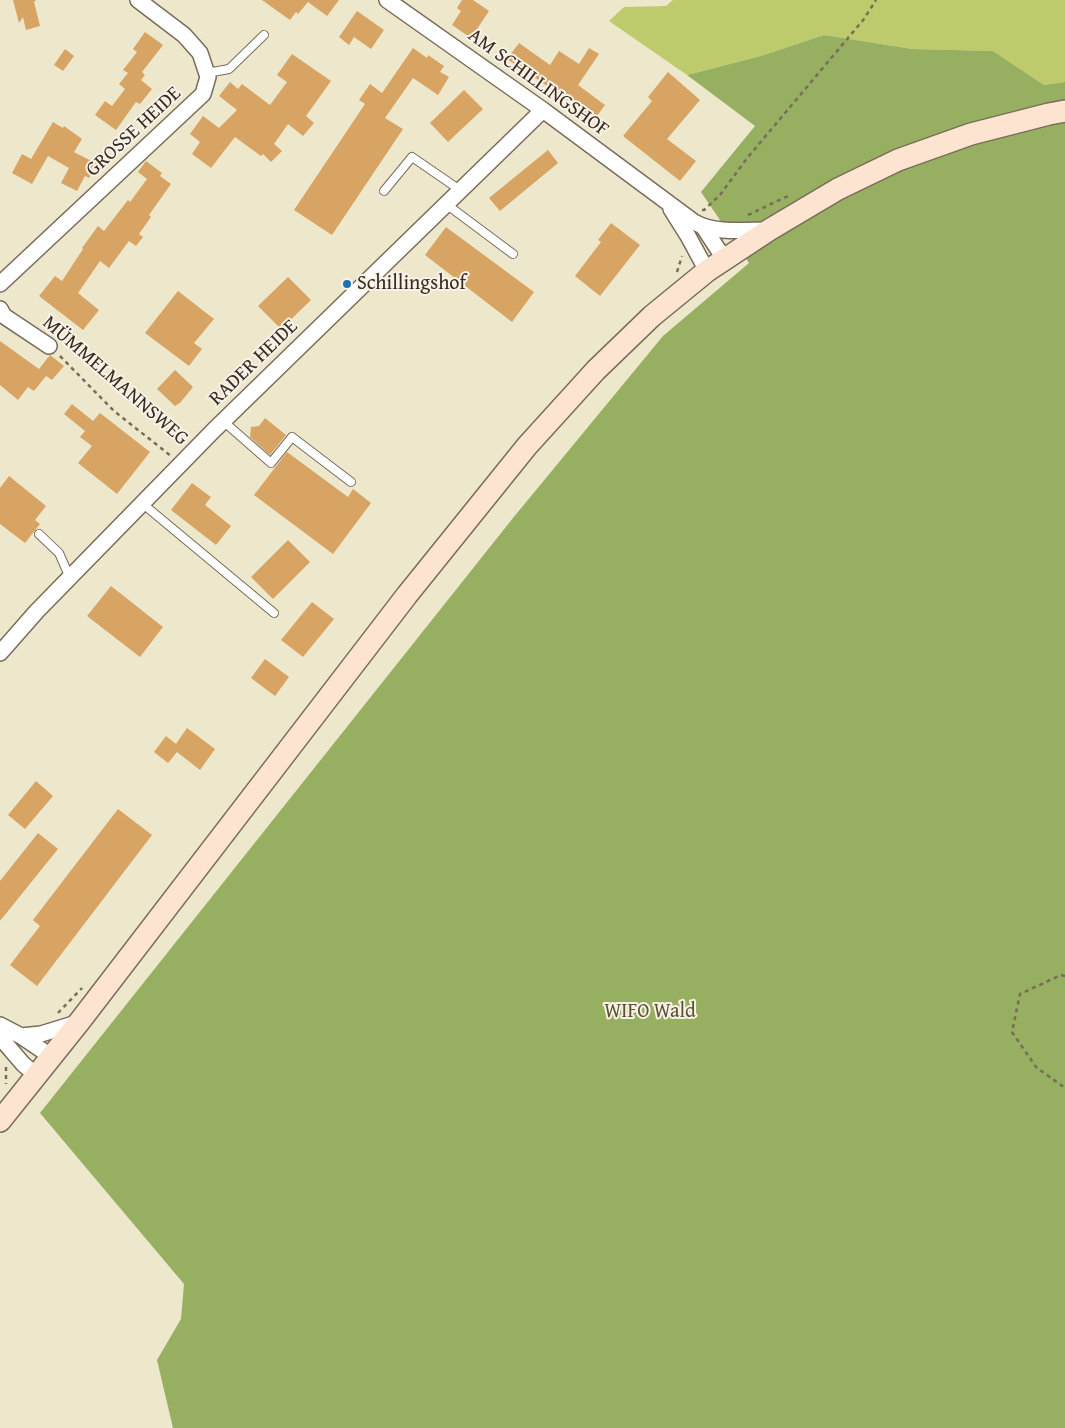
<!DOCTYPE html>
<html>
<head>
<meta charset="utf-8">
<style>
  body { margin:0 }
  canvas { display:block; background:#ede7cc }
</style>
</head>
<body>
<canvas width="1065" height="1428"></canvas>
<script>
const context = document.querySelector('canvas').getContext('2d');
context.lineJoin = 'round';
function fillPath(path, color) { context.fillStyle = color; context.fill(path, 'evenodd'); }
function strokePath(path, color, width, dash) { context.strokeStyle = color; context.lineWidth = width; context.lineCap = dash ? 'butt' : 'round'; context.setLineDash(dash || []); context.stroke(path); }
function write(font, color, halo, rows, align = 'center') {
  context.font = font + ' "Gentium Book Plus",serif'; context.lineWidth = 4; context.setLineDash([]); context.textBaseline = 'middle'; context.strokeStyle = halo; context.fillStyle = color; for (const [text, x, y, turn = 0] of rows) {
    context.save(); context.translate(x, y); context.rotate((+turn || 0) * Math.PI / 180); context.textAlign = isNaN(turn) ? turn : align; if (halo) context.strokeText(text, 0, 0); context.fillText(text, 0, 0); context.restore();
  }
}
const green = new Path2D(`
  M673 0H1065V82L1044 85 993 51 912 49 824 35 761 56 687 75 609 21 624 7 666 6Z`);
const forest = new Path2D(`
  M824 35 912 49 993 51 1044 85 1065 82V1428H173L157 1360 181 1319 184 1284 40 1113 513 518 663 336 749 263 701 192 755 126 687 75 761 56Z`);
const building = new Path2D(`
  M13 0H36L34 2 40 26 26 30 23 17 19 23Z
  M262 0H339L327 16 308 2 298 14 296 12 290 20Z
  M462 0H473L489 11 471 38 452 25 461 11 457 8Z
  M357 11 384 30 371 49 354 37 349 45 339 37Z
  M145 32 163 45 142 72 145 75 141 80 152 89 140 104 136 102 116 130 95 115 105 101 112 106 125 89 119 84 128 73 123 70 137 52 133 49Z
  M519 43 550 65 559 51 579 64 589 48 599 54 578 85 605 105 594 120 574 104 507 59Z
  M413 48 427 58 428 55 444 66 440 72 449 77 438 95 413 78 385 118 403 129 332 235 294 210 365 104 359 100 370 84 382 93Z
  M65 49 74 56 63 71 54 65Z
  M292 54 331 81 306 116 314 123 303 136 288 124 274 144 282 151 271 162 263 154 261 156 235 137 211 168 192 154 200 142 190 134 203 116 219 128 237 110 219 96 230 82 238 89 242 84 270 105 287 82 277 75Z
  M668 72 700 100 667 139 696 161 680 181 623 136 652 101 648 97Z
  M464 90 483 109 448 142 430 123Z
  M53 122 63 128 64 126 82 139 74 152 97 164 89 178 85 176 77 191 61 183 69 168 48 156 32 184 12 173 22 154 31 159Z
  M548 150 558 163 500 211 489 198Z
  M146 161 162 173 160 176 171 184 149 215 151 217 139 234 143 237 136 246 129 241 109 268 100 261 78 293 99 310 83 330 39 296 55 276 62 281 83 249 82 248 98 226 104 231 128 200 130 202 147 179 138 172Z
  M611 223 640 245 600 296 575 276 601 242 598 240Z
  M446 227 534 292 512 322 425 255Z
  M288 277 311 300 281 329 258 306Z
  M178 291 214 319 194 343 202 349 189 366 145 333Z
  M0 341 39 369 50 355 64 366 52 380 46 376 34 391 28 387 18 400 0 385Z
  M175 370 193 387 180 403 175 406 157 389Z
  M72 404 93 421 100 413 150 452 117 494 78 463 92 446 80 437 85 431 64 414Z
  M265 418 286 435 270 455 250 437 251 427 259 426Z
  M287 452 348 497 353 489 371 503 333 554 254 495Z
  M9 476 46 506 35 520 40 524 25 543 0 524V488Z
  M192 483 211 497 205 505 231 526 216 545 171 510Z
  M288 540 310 562 273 599 251 577Z
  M111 586 163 627 140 657 87 616Z
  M312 602 334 619 303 657 281 640Z
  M265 659 289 677 275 696 251 678Z
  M187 728 215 749 200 770 177 752 168 763 154 752 166 736 176 744Z
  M36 781 53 796 25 829 8 815Z
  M118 809 152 835 37 986 10 965 40 926 33 920Z
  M38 833 58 849 0 921V881Z`);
const path = new Path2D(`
  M702 210H704L720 195 748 157 864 19 876 0
  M748 215 790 195
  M677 272 682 256
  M60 356 114 411 171 456
  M1065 976 1061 975 1020 994 1012 1032 1036 1067 1065 1088
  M58 1013 82 988
  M6 1067V1084`);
const service = new Path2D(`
  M207 73 229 69 264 35
  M384 191 412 157 460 190
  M446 204 513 254
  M223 421 271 463 292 437 351 482
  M143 504 274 613
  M39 534 59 553 70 578`);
const minor = new Path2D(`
  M387 0 543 110 694 222C715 234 745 230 769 230
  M671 209 688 236 707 271
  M704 228 725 260
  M0 284 203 94 208 77 200 53 184 35 138 0
  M0 309 4 316 49 346
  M0 653 37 611 214 430 543 110
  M0 1025 21 1036 52 1057
  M21 1036 41 1034 80 1022
  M0 1037 23 1064 37 1076`);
const secondary = new Path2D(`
  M0 1121 80 1021 407 595 527 446 596 370 652 316 707 271 769 230 838 189 898 160 971 134 1049 114 1065 111`);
const markers = [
  [347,284,5,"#1f6fb2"]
];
const streetNames = [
  ["AM SCHILLINGSHOF",538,83,36],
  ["GROSSE HEIDE",134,132,-43],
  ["RADER HEIDE",254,363,-44],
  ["MÜMMELMANNSWEG",115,381,41]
];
const poiNames = [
  ["Schillingshof",357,284]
];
const parkNames = [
  ["WIFO Wald",650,1012]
];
fillPath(green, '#becb6d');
fillPath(forest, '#96af60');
fillPath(building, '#d8a463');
strokePath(service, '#796c5b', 10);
strokePath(minor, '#796c5b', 18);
strokePath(secondary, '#796c5b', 24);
strokePath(path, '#796c5b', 2.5, [4, 4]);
strokePath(service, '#fff', 8);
strokePath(minor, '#fff', 15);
strokePath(secondary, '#fde4d1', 21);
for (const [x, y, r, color] of markers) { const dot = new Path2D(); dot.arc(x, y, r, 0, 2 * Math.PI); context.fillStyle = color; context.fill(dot); strokePath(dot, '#f7f3e8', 2); }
write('20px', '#3b2a1e', '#f7f3e8', streetNames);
write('20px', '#3b2a1e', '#f7f3e8', poiNames, 'left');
write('20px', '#5c5232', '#f7f3e8', parkNames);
</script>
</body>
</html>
